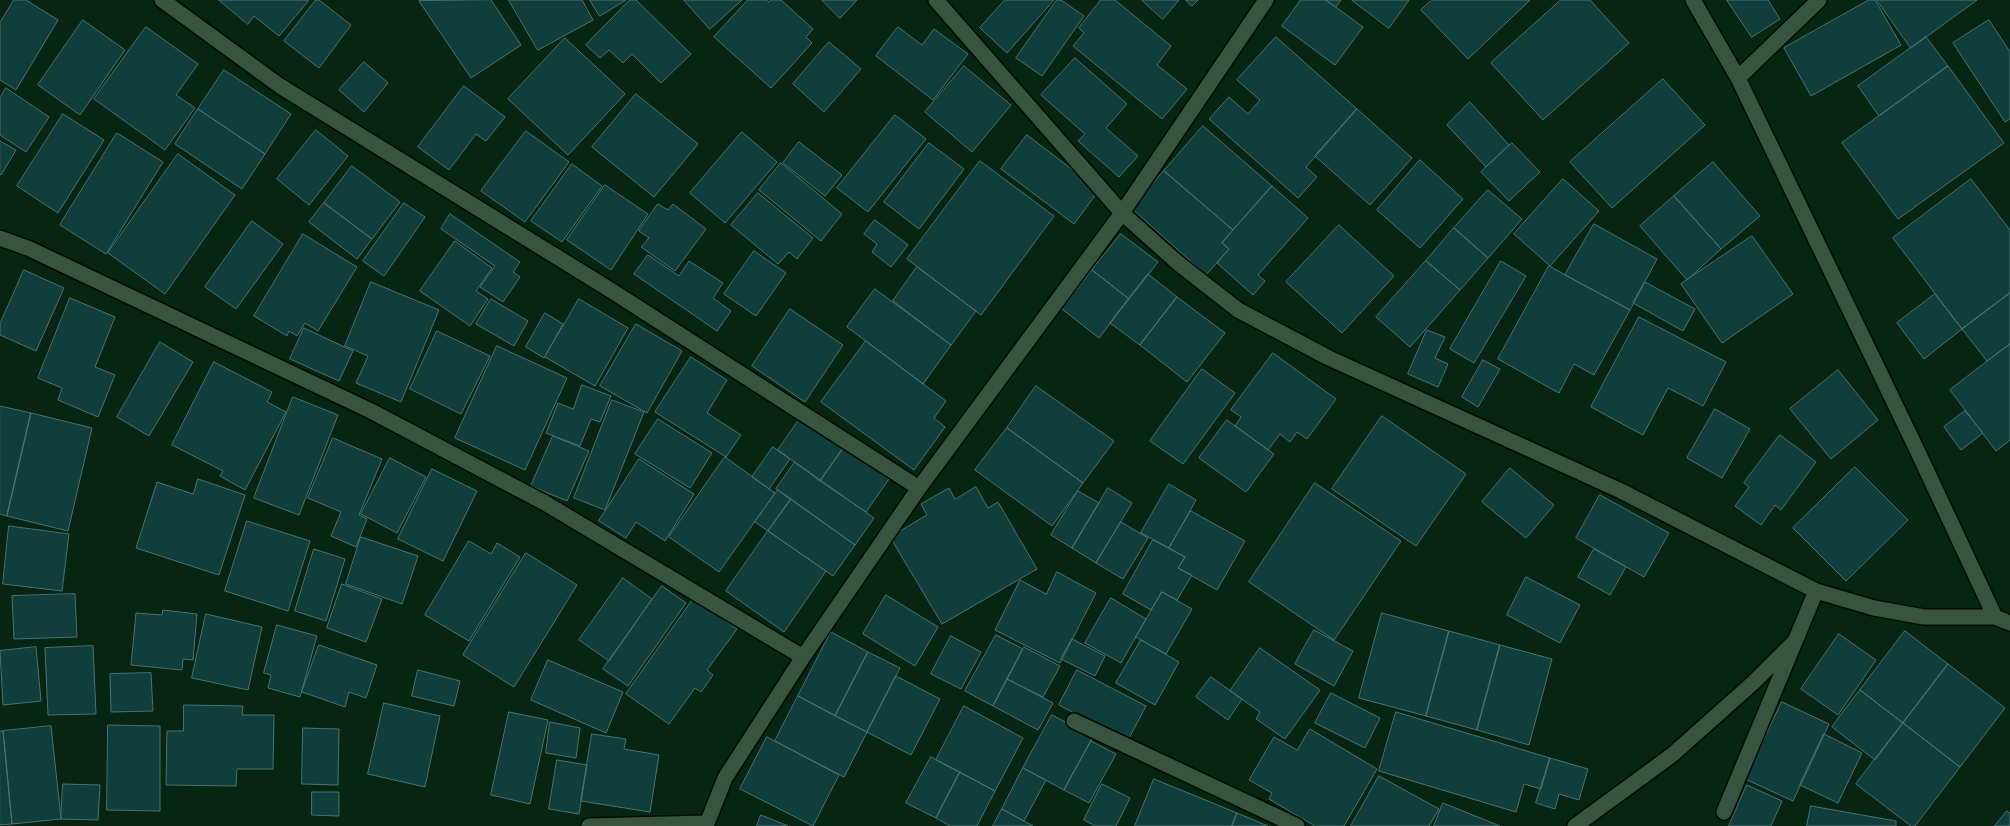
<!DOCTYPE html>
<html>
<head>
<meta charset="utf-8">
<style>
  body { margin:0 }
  canvas { display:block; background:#062513 }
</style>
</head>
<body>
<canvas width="2010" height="826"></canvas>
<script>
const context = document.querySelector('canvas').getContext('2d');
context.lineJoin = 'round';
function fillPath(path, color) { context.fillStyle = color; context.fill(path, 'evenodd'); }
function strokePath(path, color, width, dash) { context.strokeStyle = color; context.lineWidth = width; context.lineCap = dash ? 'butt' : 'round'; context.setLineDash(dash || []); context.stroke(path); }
const building = new Path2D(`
  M14 0H26L58 20 16 90 0 80V23Z
  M219 0H309L279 36 254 16 248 24Z
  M316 0H319L351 25 319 68 284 41Z
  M491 0 521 45 471 78 419 1Z
  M509 0H582L593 20 538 50Z
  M590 0H626L600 16Z
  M630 0H636L691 54 661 83 632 54 623 63 609 50 600 58 586 45Z
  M684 0H742L710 29Z
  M748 0H766L769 2 771 0H781L813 29 806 37 812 43 771 88 714 37Z
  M822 0H857L840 18Z
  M1005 0H1054L1007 53 980 28Z
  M1057 0H1061L1084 16 1042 76 1016 58Z
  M1101 0H1115L1171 46 1157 65 1187 89 1162 119 1073 46 1084 33 1079 28Z
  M1142 0H1179L1163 19Z
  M1186 0H1198L1192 6Z
  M1301 0H1326L1363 27 1335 65 1282 26Z
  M1326 0H1341L1336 7Z
  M1352 0H1409L1389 28Z
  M1432 0H1530L1468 59 1421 10Z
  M1561 0H1590L1629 43 1543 120 1491 63Z
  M1727 0H1768L1780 19 1752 37Z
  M1869 0H1875L1901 45 1811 96 1784 48Z
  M1877 0H1977L1911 48Z
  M83 20 125 50 80 115 38 85Z
  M1989 20 2010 52V119L2005 122 1953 43Z
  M146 27 198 64 176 95 195 108 165 150 94 99Z
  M898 27 922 45 934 29 968 54 933 100 876 56Z
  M1276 37 1357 109 1306 167 1317 177 1298 198 1209 119 1229 97 1248 114 1260 100 1237 80Z
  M1926 37 1948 66 1879 116 1858 86Z
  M565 38 625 94 568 155 508 99Z
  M829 42 861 69 824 112 793 84Z
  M1075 58 1127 104 1106 128 1138 156 1119 177 1078 141 1085 134 1041 95Z
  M364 62 388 83 364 112 339 90Z
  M964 66 1011 105 972 152 925 112Z
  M1948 66 2004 143 1898 219 1842 143Z
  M224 70 291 114 265 154 198 109Z
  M1663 79 1705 125 1612 208 1570 162Z
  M464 86 505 117 486 141 476 134 449 170 418 147Z
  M6 88 49 117 26 152 0 135V98Z
  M636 94 698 144 654 197 592 147Z
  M1470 102 1509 145 1486 167 1447 125Z
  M198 109 265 154 242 189 175 144Z
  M1357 109 1412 158 1370 205 1315 156Z
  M63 114 104 140 58 213 17 186Z
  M895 115 926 139 868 212 837 188Z
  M1203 126 1272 186 1233 230 1164 171Z
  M316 130 348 156 309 205 277 179Z
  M526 131 569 162 525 222 481 191Z
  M742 132 777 162 725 223 690 193Z
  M117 133 163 162 106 254 60 225Z
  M1027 135 1099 190 1074 224 1001 169Z
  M0 141 16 150 1 175 0 174Z
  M799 142 842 175 825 196 783 163Z
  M929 143 964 169 919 229 884 202Z
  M1512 143 1540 172 1509 201 1481 172Z
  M178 154 235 195 165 294 108 253Z
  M1420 160 1463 199 1420 248 1377 210Z
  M980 161 1054 216 981 315 907 259Z
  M1713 162 1760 216 1721 249 1674 196Z
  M781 163 842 214 821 241 759 190Z
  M572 164 602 186 562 242 531 221Z
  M352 166 400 202 372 239 324 203Z
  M1164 171 1233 230 1222 243 1229 249 1206 275 1131 208Z
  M1563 179 1599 211 1550 266 1514 234Z
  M1971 179 2010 230V293L1962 329 1893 238Z
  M605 185 648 214 611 270 567 240Z
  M1272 186 1308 218 1258 275 1265 281 1253 295 1217 263 1229 249 1222 243Z
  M1488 190 1522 219 1488 258 1454 228Z
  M758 193 813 238 797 259 789 252 778 264 731 225Z
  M1674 196 1721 249 1687 280 1640 226Z
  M324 203 372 239 357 259 309 222Z
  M404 203 425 217 384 276 363 261Z
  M658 204 668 210 673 204 706 229 675 271 641 247 649 238 639 231Z
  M450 214 520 262 513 272 520 277 503 302 480 287 495 266 441 229Z
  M875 220 908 245 891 267 872 252 877 244 864 234Z
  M252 221 283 244 236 309 205 287Z
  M1594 224 1657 259 1630 310 1565 275Z
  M1339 225 1394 276 1342 333 1286 282Z
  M1454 228 1488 258 1460 290 1426 261Z
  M303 234 357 267 318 331 305 323 297 336 289 331 287 336 254 316Z
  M1121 234 1158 262 1129 299 1092 270Z
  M1752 236 1793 294 1722 343 1681 284Z
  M455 241 492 268 476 291 488 299 470 326 420 291Z
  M754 251 786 273 756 316 724 294Z
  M648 255 679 276 689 261 723 283 713 298 731 311 717 331 634 274Z
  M1426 261 1460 290 1410 347 1376 317Z
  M1501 261 1526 276 1474 363 1450 349Z
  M1549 266 1630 310 1594 375 1574 364 1559 393 1498 359Z
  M917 267 976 311 951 345 893 301Z
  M24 270 64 288 36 351 0 335V324Z
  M1092 270 1129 299 1099 338 1062 309Z
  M1148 274 1177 297 1140 345 1110 323Z
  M371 282 439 310 401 402 356 383 368 356 345 346Z
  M1645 282 1695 309 1683 331 1633 303Z
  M875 289 951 345 923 384 847 327Z
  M2010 293V344L1987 361 1962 329Z
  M1935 294 1962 329 1924 359 1897 323Z
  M1177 297 1225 333 1187 382 1140 345Z
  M70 298 115 317 95 367 115 375 98 417 58 400 62 388 38 378Z
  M491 299 528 321 514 346 476 324Z
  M579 299 628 328 595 386 545 357Z
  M790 309 843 345 805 402 752 366Z
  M545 313 563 324 544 358 526 347Z
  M1639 317 1726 362 1703 406 1668 388 1643 435 1591 407Z
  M636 324 682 351 647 413 600 386Z
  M304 328 353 351 339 381 290 359Z
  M1427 330 1445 337 1435 358 1448 364 1438 387 1408 374Z
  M437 331 490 356 461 414 410 389Z
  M866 341 946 401 934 418 945 427 914 470 821 402Z
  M160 342 193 362 149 436 117 417Z
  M2010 344V440L1996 451 1950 390Z
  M497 346 567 378 525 470 455 438Z
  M1273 353 1336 399 1307 439 1297 432 1290 442 1280 434 1268 450 1235 426 1241 417 1231 410Z
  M691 357 727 380 707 413 741 435 726 457 655 412Z
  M1483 360 1500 369 1478 407 1462 397Z
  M214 362 272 392 267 402 286 412 245 490 220 476 223 471 172 445Z
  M1202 369 1235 393 1183 464 1150 441Z
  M1838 370 1878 420 1831 459 1790 409Z
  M582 385 611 396 600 422 591 419 580 446 546 433 558 403 573 409Z
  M1036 386 1114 441 1083 483 1007 428Z
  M293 397 338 415 299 515 254 498Z
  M612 400 644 412 605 510 574 498Z
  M0 406 31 413 7 516 0 514Z
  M1715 409 1750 429 1722 478 1687 458Z
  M1965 411 1983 433 1961 450 1944 427Z
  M31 413 92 428 68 531 7 516Z
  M1382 416 1466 474 1416 546 1332 489Z
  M801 417 844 447 820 481 778 450Z
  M658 419 712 453 690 488 635 454Z
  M1227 420 1274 454 1246 492 1199 458Z
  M1007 428 1083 483 1052 526 975 470Z
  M1780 435 1816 462 1781 510 1775 505 1761 525 1735 506 1749 487 1744 483Z
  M553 436 589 451 567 501 531 486Z
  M333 438 382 459 359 515 367 519 356 547 331 536 341 512 308 498Z
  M773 447 790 459 769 489 752 477Z
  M844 447 889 479 866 512 820 481Z
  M725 457 775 493 719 572 669 537Z
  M390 458 426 477 397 533 361 514Z
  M639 459 694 494 665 541 636 522 626 538 599 521Z
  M795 462 874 518 855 545 776 489Z
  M1855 467 1908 520 1846 581 1793 528Z
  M1510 468 1554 505 1526 538 1482 502Z
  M432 469 477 491 443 561 398 539Z
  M198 479 245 495 219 575 136 548 157 482 193 494Z
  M1315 483 1401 541 1334 640 1249 582Z
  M1169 484 1196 500 1169 548 1141 533Z
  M976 487 988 508 998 502 1037 569 942 624 890 537 927 515 921 504 949 488 955 499Z
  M1108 488 1132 503 1096 563 1072 548Z
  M778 490 791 499 768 531 755 522Z
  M1078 491 1099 503 1072 548 1051 535Z
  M1600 495 1669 533 1644 577 1576 538Z
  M791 499 855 545 833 576 768 531Z
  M1191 511 1245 541 1217 590 1178 568 1185 557 1169 548Z
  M247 521 310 541 288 611 225 591Z
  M1121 522 1148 538 1123 579 1096 563Z
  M9 526 69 534 62 591 3 584Z
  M768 531 826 571 784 632 726 591Z
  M361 537 418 556 402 604 346 584Z
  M1153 540 1185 557 1178 568 1192 575 1177 600 1162 592 1151 610 1123 594Z
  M469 541 491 554 497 543 520 557 469 641 425 615Z
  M314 549 345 559 326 621 295 611Z
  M1594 549 1626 567 1610 595 1578 577Z
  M526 553 577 585 514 687 463 655Z
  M1057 572 1096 593 1060 663 995 630 1020 580 1046 594Z
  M1526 577 1580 605 1560 643 1507 615Z
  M623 578 652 599 609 661 579 640Z
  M342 584 382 599 366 642 327 628Z
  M662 586 686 603 628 686 603 669Z
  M1162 592 1192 609 1166 654 1136 637Z
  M75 594 77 637 14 639 12 596Z
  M886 595 938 627 915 666 863 634Z
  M694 598 737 629 707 670 713 675 701 692 695 688 669 724 626 694Z
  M1111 598 1146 619 1121 663 1085 643Z
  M163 610 197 614 193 660 183 659 182 670 131 665 136 613 162 615Z
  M1382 613 1449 631 1426 716 1359 698Z
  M206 614 262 627 248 690 192 678Z
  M277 625 317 636 300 697 268 688 271 675 264 673Z
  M1314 630 1353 651 1334 686 1295 664Z
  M1449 631 1500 645 1477 730 1426 716Z
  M1905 631 1948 664 1903 723 1860 690Z
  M831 632 868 652 835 716 798 696Z
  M1839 634 1876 660 1838 715 1801 689Z
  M996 635 1023 649 993 706 965 691Z
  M951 636 981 652 961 689 931 674Z
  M1072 639 1105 656 1095 676 1061 659Z
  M1141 640 1179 662 1155 705 1116 683Z
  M319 645 377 665 366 698 349 692 345 707 302 692Z
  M1500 645 1552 659 1529 745 1477 730Z
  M93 646 96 714 48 715 45 648Z
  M36 647 41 701 3 705 0 651Z
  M1024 647 1060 666 1043 697 1007 679Z
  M1260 648 1320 690 1285 739 1256 719 1260 712 1230 691Z
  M868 652 900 668 867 732 835 716Z
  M548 660 623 692 606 733 531 700Z
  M1948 664 2005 708 1960 767 1903 723Z
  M418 670 460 681 454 706 412 696Z
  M1077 670 1146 706 1127 742 1059 705Z
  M151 673 153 711 111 712 110 674Z
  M896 676 940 699 911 755 867 732Z
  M1211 677 1242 699 1228 720 1196 697Z
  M1007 679 1053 703 1038 730 993 706Z
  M1860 690 1903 723 1875 760 1832 727Z
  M1331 693 1380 718 1365 748 1315 723Z
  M798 696 867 732 844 777 775 741Z
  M1782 702 1829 724 1793 801 1745 779Z
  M384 703 440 716 425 787 368 774Z
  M184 705 243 706 242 715H274L273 769H237L236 786 166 785 167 731H183Z
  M964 706 1023 738 995 791 936 760Z
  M509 712 548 720 530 804 491 795Z
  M1396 712 1550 758 1541 789 1524 784 1516 812 1379 771Z
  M1052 715 1093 737 1064 790 1023 768Z
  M550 722 580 728 576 758 546 753Z
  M1903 723 1960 767 1915 826H1911L1856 784Z
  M108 725 160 726V811L107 810Z
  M51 726 61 819 12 824 3 731Z
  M303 728 339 729 338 785 302 784Z
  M1310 729 1377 769 1344 826H1315L1269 799 1272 793 1249 780 1274 737 1297 750Z
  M0 731H3L12 824 0 825Z
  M592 734 626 739 624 749 659 755 650 812 581 801Z
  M1824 734 1862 753 1838 803 1800 785Z
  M767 737 839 775 813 826 740 789Z
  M1091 741 1116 754 1089 803 1064 790Z
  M931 757 960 772 936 818 906 803Z
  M1550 758 1588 769 1579 800 1559 794 1555 809 1536 803Z
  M557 760 587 765 579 814 549 809Z
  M1023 768 1046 780 1024 821 1002 809Z
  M960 772 995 791 977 826H950L936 818Z
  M1379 776 1439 809 1429 826H1351Z
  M1154 779 1237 813 1232 826H1135Z
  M63 784 100 785 98 820 61 819Z
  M1102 784 1130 798 1116 826H1095L1084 820Z
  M1747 785 1782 801 1771 826H1729Z
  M312 792H339V816L312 815Z
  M1443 803 1500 826H1434Z
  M1811 806 1896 821V826H1807Z
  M1002 809 1024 821 1033 826H993Z
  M2007 811 2010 813V826H1995Z
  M1237 813 1268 826H1232Z
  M761 815 788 826H757Z`);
const minor = new Path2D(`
  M162 0 280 86 612 291 919 488
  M936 0 1122 213 1178 263 1238 310 1329 358 1621 491 1816 591 1874 608 1924 617H1995L2010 623
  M1693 0 1738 78 1917 450 1995 617
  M1738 78 1819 0
  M0 238 30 249 371 411 545 503 803 657
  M1074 721 1297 826
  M1724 812 1816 591
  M589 826 705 823
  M706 826 725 778 803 657 919 488 1122 213 1266 0
  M1575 826 1672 755 1754 682 1794 642`);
fillPath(building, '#103e3b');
strokePath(building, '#487470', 1);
strokePath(minor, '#000c03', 18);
strokePath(minor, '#365440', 15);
</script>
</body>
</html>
